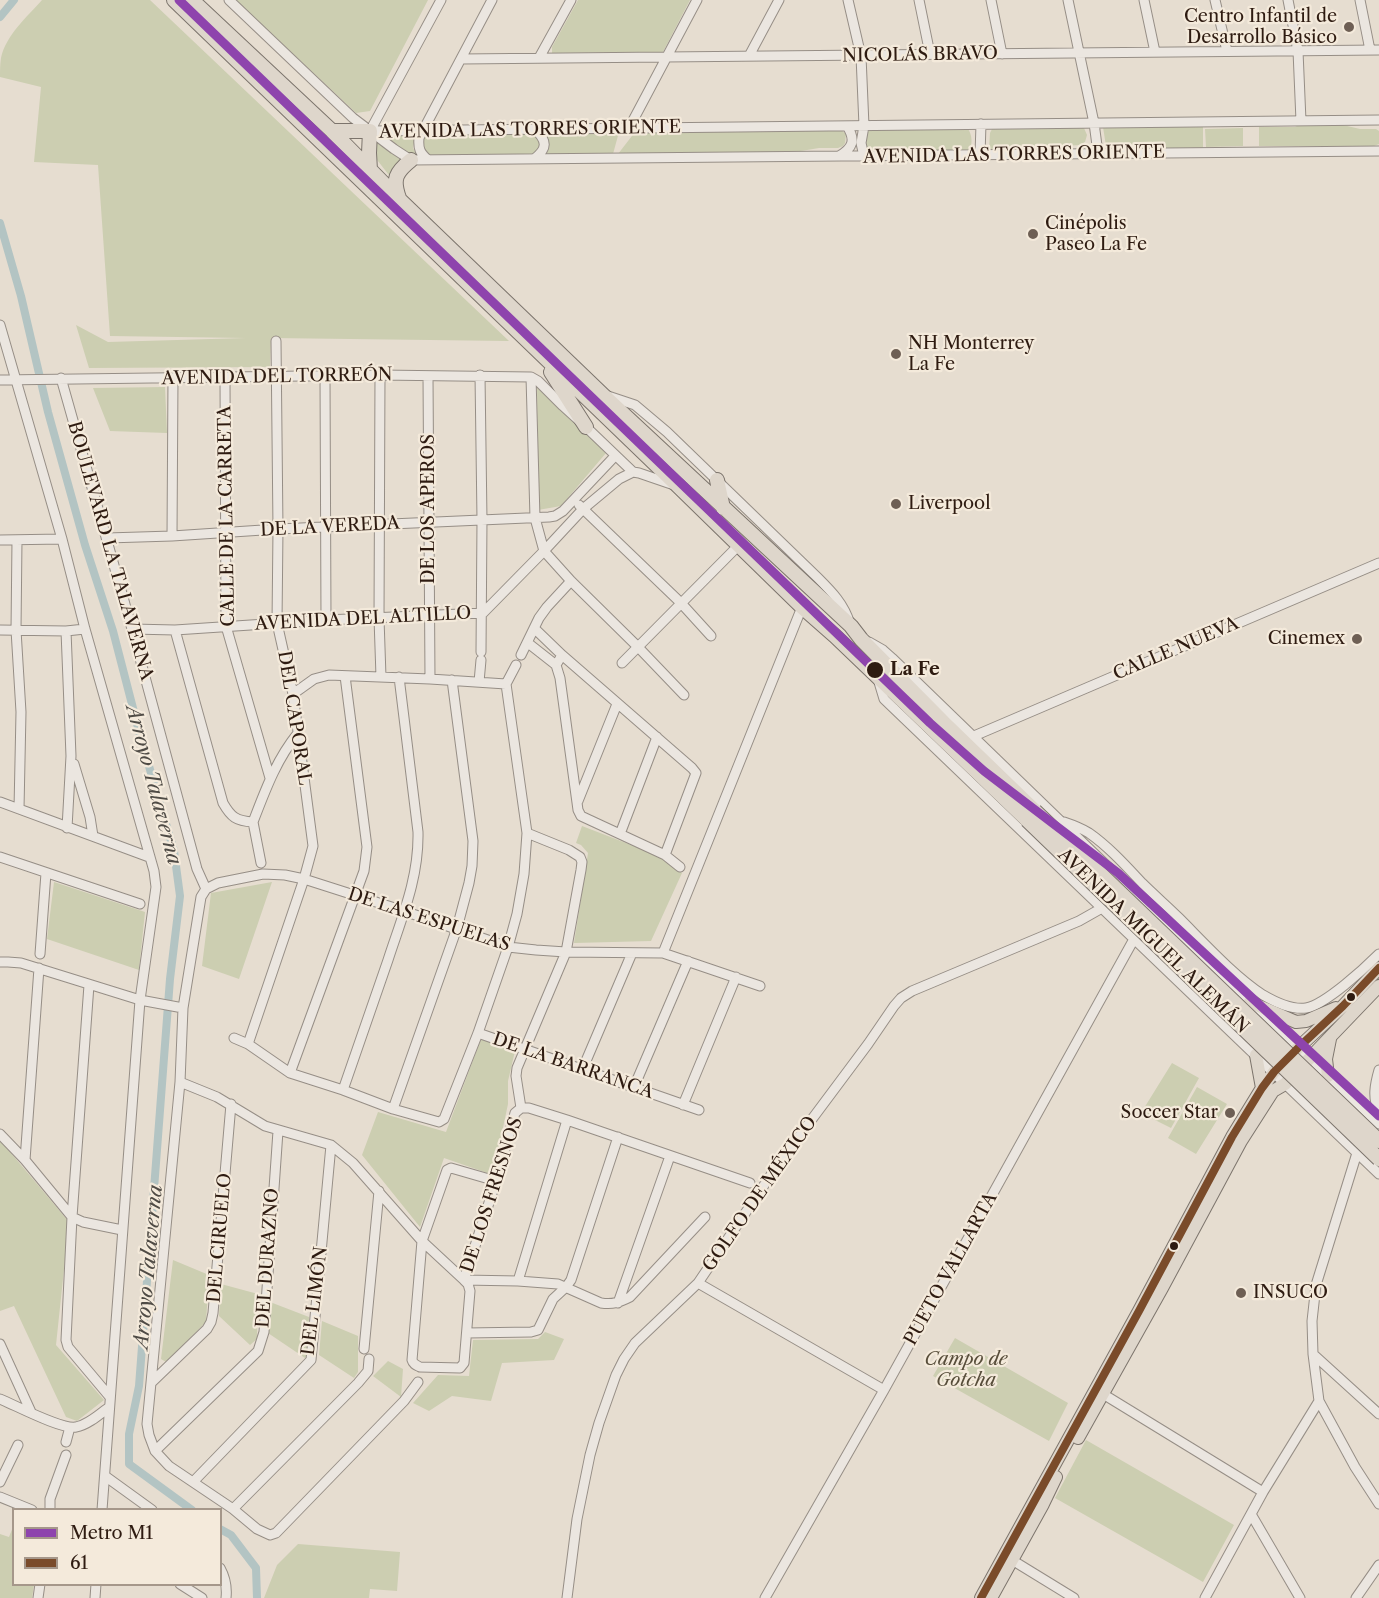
<!DOCTYPE html>
<html>
<head>
<meta charset="utf-8">
<style>
  body { margin:0 }
  #map { position:relative; width:1379px; height:1598px; overflow:hidden; background:#e6ddd0; font-family:"Libre Caslon Text",serif }
  canvas { display:block }
  .legend { position:absolute; left:12px; top:1508px; width:210px; height:78px; box-sizing:border-box; background:#f4eadb; border:2px solid #a5978a; margin:0; padding:8px 10px; list-style:none; font-size:18px; color:#2e1b11 }
  .legend li { display:flex; align-items:center; gap:12px; height:30px }
  .legend b { width:30px; border:2px solid #a5978a }
</style>
</head>
<body>
<div id="map">
<canvas width="1379" height="1598"></canvas>
<ul class="legend">
<li><b style="height:8px;background:#8e44ad"></b>Metro M1</li>
<li><b style="height:8px;background:#7a4b2a"></b>61</li>
</ul>
</div>
<script>
const context = document.querySelector('canvas').getContext('2d');
context.lineJoin = 'round';
function fillPath(path, color) { context.fillStyle = color; context.fill(path, 'evenodd'); }
function strokePath(path, color, width, dash) { context.strokeStyle = color; context.lineWidth = width; context.lineCap = dash ? 'butt' : 'round'; context.setLineDash(dash || []); context.stroke(path); }
function write(font, color, halo, rows, align = 'center') {
  context.font = font + ' "Libre Caslon Text",serif'; context.lineWidth = 4.5; context.setLineDash([]); context.textBaseline = 'middle'; context.strokeStyle = halo; context.fillStyle = color; for (const [text, x, y, turn = 0] of rows) {
    context.save(); context.translate(x, y); context.rotate((+turn || 0) * Math.PI / 180); context.textAlign = isNaN(turn) ? turn : align; if (halo) context.strokeText(text, 0, 0); context.fillText(text, 0, 0); context.restore();
  }
}
const green = new Path2D(`
  M42 0H150L509 341 271 338 270 367 89 368 76 325 108 342 246 338 110 336 98 165 34 162 41 87 0 77C0 71 0 64 1 58 6 35 27 17 42 0Z
  M236 0H428L370 111 356 113Z
  M578 0H690L663 52 552 53V47Z
  M1299 125H1343L1360 129H1376L1379 131V144L1374 146H1259V127H1295Z
  M1203 126V148L1109 149 1106 146 1103 127Z
  M997 128H1084L1087 135 1085 142 1081 145 1062 146 1038 150H992L989 149 990 133 992 129Z
  M1243 128V146L1206 147 1205 129Z
  M968 129C972 134 973 145 969 150L870 152 864 150 865 133 870 130Z
  M841 130 846 134 845 143 843 146 838 148H819L789 153 618 154 635 132Z
  M619 132 613 154 547 155V133Z
  M534 133 541 144 534 155 427 157 422 143 427 134Z
  M385 135H416L413 148 418 157H411Z
  M374 136 404 159 392 179 374 156Z
  M537 386 606 453 561 506 538 510Z
  M165 387 167 433 110 431 93 388Z
  M582 826 665 858 682 873 651 941 574 943 588 853 581 845 576 843Z
  M54 882 145 912 139 970 47 939Z
  M272 882 239 979 202 966 211 893Z
  M481 1039 515 1051 508 1081V1104L493 1175 444 1158 420 1227 362 1155 378 1112 446 1132Z
  M1172 1063 1199 1078 1171 1128 1141 1113Z
  M1197 1087 1227 1104 1196 1154 1168 1138Z
  M0 1140 69 1222 56 1345 104 1400 77 1421 66 1417 14 1306 0 1311Z
  M173 1260 209 1275 206 1322 166 1362 161 1359Z
  M221 1284 258 1294 257 1339 250 1345 219 1316Z
  M270 1302 309 1317 308 1356 305 1358 268 1333Z
  M322 1321 358 1336V1372L354 1378 319 1355Z
  M545 1332 564 1339 554 1360 502 1363 491 1401 452 1396 429 1411 413 1403 438 1375 469 1376 473 1340 538 1339Z
  M955 1338 1068 1403 1049 1441 933 1376Z
  M388 1361 403 1369 401 1397 373 1376Z
  M1086 1440 1234 1525 1203 1582 1055 1498Z
  M13 1527 14 1584 34 1585 32 1598H0V1534L9 1537Z
  M298 1544 400 1552 397 1591 370 1589 369 1598H264L277 1565Z`);
const canal = new Path2D(`
  M0 17 14 0
  M0 223 21 296 48 412 85 545 113 631 141 739 174 851 180 896 170 979 139 1386 129 1434V1464L192 1510
  M220 1529 231 1535 256 1568 257 1598`);
const minor = new Path2D(`
  M229 0 353 118 394 149 411 160 1379 151
  M848 0 861 56 864 126 861 143 863 152 868 156
  M919 0 930 54
  M991 0 1002 54
  M1068 0 1094 123 1098 153
  M1144 0 1155 52
  M1215 0 1227 51
  M1288 0 1298 51 1301 121
  M1360 0 1370 50
  M749 56 779 0
  M539 58 571 0
  M461 59 1379 50
  M629 128 697 0
  M370 131 1379 120
  M370 131 441 0
  M980 155 981 124
  M839 156C853 148 856 140 847 126
  M534 159C548 148 547 141 535 129
  M428 160C420 153 418 149 419 138L492 0
  M0 325 62 539 85 629 154 871 156 887 140 1000 102 1510
  M380 375 379 618 381 677
  M480 375 482 520 481 652
  M325 376 326 620
  M428 376 430 679
  M225 377 226 626 270 778
  M531 377 535 518 544 551 571 581 638 647 684 695
  M531 377 538 381 563 406 586 427 633 472
  M61 378 132 629 197 869 206 889
  M0 380 380 375 531 377
  M608 396 635 405 667 432 818 578C832 592 844 604 850 624
  M579 505 681 603 711 636
  M172 536 173 378
  M107 538 172 536 278 529 549 517 555 516 563 511 615 456
  M0 540 62 539
  M17 540 16 630 21 712 19 809
  M534 628 562 655
  M132 629 175 630 326 620 483 613 544 551 583 509 619 479 633 472 639 473 674 485
  M0 630 66 631 85 629
  M175 630 223 803C231 817 236 821 253 822
  M66 631 71 756 67 828
  M869 642 883 650 892 658 1107 866 1129 885 1379 1124
  M528 643 556 665
  M521 655 539 618 547 607 571 581
  M622 663 739 545
  M556 665 562 655 692 768 696 773 665 855
  M556 665 560 678 578 810 581 816 665 855 680 867
  M878 679 884 699 1379 1174
  M479 682 481 660
  M293 694 314 679 329 675 430 679 506 684
  M974 736 1379 563
  M74 764 90 817 93 836
  M578 801 617 704
  M0 802 149 857
  M253 822C265 791 276 760 298 733
  M253 822 261 863
  M1064 822C1073 825 1081 828 1089 833 1109 847 1126 866 1142 883 1154 895 1167 906 1179 918 1204 943 1234 976 1263 995 1275 1002 1292 1010 1306 1008 1325 1005 1365 968 1379 954
  M620 834 657 737
  M0 857 140 904
  M206 889 201 897 183 1008 180 1082 147 1424 149 1435 155 1451 169 1466 233 1509 257 1529 270 1535 276 1533 404 1401 418 1382
  M206 889 218 883 263 874 285 875 304 879 404 911 508 947 536 950 566 952 663 953 760 986
  M663 953 802 607
  M40 954 46 873
  M0 962H8L21 963 140 1000 183 1008
  M89 985 72 1217 66 1340 68 1347 110 1397
  M478 1033 699 1110
  M234 1038 248 1044 290 1073 343 1090 393 1109 439 1122 444 1119 478 1033 508 947 517 914 524 874 527 833 506 684 516 665
  M248 1044 304 879 313 846 293 694 277 623 278 529 276 341
  M583 1068 632 953
  M1379 1070C1375 1084 1372 1098 1379 1111
  M290 1073 364 871 367 847 345 676
  M180 1082 217 1097 265 1126 331 1145 353 1163 422 1241 464 1280 518 1281 558 1284 601 1303C613 1305 620 1302 630 1297L705 1217
  M634 1087 688 961
  M343 1090C358 1047 373 1004 388 960 402 917 419 878 418 832L399 677
  M683 1105 736 977
  M521 1108H529L567 1120 750 1183
  M393 1109 457 928 469 883 472 866 473 841 452 680
  M0 1134 25 1160 72 1217 83 1222 122 1230
  M1357 1153 1316 1285 1312 1321 1313 1354 1319 1401 1355 1467 1379 1504
  M25 1160 39 968
  M496 1181 451 1168 447 1170 422 1241 412 1360C413 1364 416 1365 420 1367L460 1368 464 1363 470 1291 468 1284 464 1280 496 1181 515 1113 521 1108 516 1076 517 1068 566 952 581 870 582 862 580 857 569 850 527 833
  M518 1281 567 1120
  M698 1283 884 1390
  M618 1303 670 1156
  M467 1333 531 1332 538 1330 553 1299 566 1287 571 1280 618 1137
  M0 1344 31 1412
  M364 1349 379 1191
  M1313 1354 1379 1414
  M151 1383 207 1329 211 1322 213 1313 231 1104
  M1103 1394 1263 1492
  M0 1399C15 1405 62 1430 76 1427 88 1425 100 1414 109 1407
  M66 1442 70 1427
  M155 1451 258 1351 264 1332 278 1131
  M105 1476 152 1510
  M0 1482 18 1445
  M193 1482 311 1360 331 1145
  M0 1497 32 1510
  M233 1509 358 1383 368 1371 369 1359
  M50 1510V1499L66 1455
  M1251 1514 1300 1598
  M1012 1560 1074 1598
  M220 1568C225 1577 227 1589 226 1598
  M180 1584 202 1598
  M38 1598 40 1584
  M95 1598 96 1584
  M567 1598 577 1519 590 1455 599 1423 616 1375 624 1359 635 1343 698 1283 777 1166 868 1044 894 1006 901 998 912 991 1079 921 1102 908
  M765 1598 884 1390 1134 939
  M1205 1598 1263 1492 1319 1401
  M1356 1598 1379 1565`);
const major = new Path2D(`
  M1250 1002 1296 1022 1306 1021 1336 1008
  M1256 1055 1262 1088
  M1328 1076 1326 1059 1330 1039
  M1078 1438 1162 1288 1241 1141 1273 1091 1285 1084 1379 986
  M981 1598 1139 1311 1232 1137 1262 1088 1274 1072 1299 1047 1343 1006 1379 968
  M991 1598 1043 1504 1056 1477`);
const highway = new Path2D(`
  M174 0 678 486 802 607 835 636 1027 820
  M192 0 332 131 400 200 603 395 851 626 861 639 943 722 1035 811
  M332 131H370L369 153 370 170
  M399 198C392 179 396 172 411 160
  M551 372 586 427
  M717 480 723 508`);
const highwayBridge = new Path2D(`
  M1035 811 1379 1141
  M1027 820 1379 1159`);
const bus1 = new Path2D(`
  M981 1598 1139 1311 1232 1137 1262 1088 1274 1072 1299 1047 1343 1006 1379 968`);
const metro1 = new Path2D(`
  M179 0 930 723 984 771 1118 873 1379 1116`);
const markers = [
  [1349,27,6,"#6e5f54"],
  [1033,234,6,"#6e5f54"],
  [896,354,6,"#6e5f54"],
  [896,504,6,"#6e5f54"],
  [1357,639,6,"#6e5f54"],
  [875,670,9,"#2e1b11"],
  [1351,997,5,"#2e1b11"],
  [1230,1113,6,"#6e5f54"],
  [1174,1246,5,"#2e1b11"],
  [1241,1293,6,"#6e5f54"]
];
const poiNames = [
  ["Centro Infantil de",1337,17,"right"],
  ["Desarrollo Básico",1337,38,"right"],
  ["Cinépolis",1045,224],
  ["Paseo La Fe",1045,245],
  ["NH Monterrey",908,344],
  ["La Fe",908,365],
  ["Liverpool",908,504],
  ["Cinemex",1345,639,"right"],
  ["Soccer Star",1218,1113,"right"],
  ["INSUCO",1253,1293]
];
const streetNames = [
  ["NICOLÁS BRAVO",920,55,-1],
  ["AVENIDA LAS TORRES ORIENTE",530,130,-1],
  ["AVENIDA LAS TORRES ORIENTE",1014,155,-1],
  ["AVENIDA DEL TORREÓN",277,377,-1],
  ["DE LOS APEROS",429,509,-90],
  ["CALLE DE LA CARRETA",227,516,-91],
  ["DE LA VEREDA",330,527,-3],
  ["BOULEVARD LA TALAVERNA",110,551,74],
  ["AVENIDA DEL ALTILLO",363,619,-3],
  ["CALLE NUEVA",1176,649,-23],
  ["DEL CAPORAL",294,718,81],
  ["DE LAS ESPUELAS",429,920,18],
  ["AVENIDA MIGUEL ALEMÁN",1153,941,44],
  ["DE LA BARRANCA",573,1066,19],
  ["GOLFO DE MÉXICO",760,1194,-55],
  ["DE LOS FRESNOS",492,1195,-72],
  ["DEL CIRUELO",220,1238,-85],
  ["DEL DURAZNO",268,1258,-86],
  ["PUETO VALLARTA",951,1269,-61],
  ["DEL LIMÓN",315,1301,-83]
];
const stopNames = [
  ["La Fe",890,670]
];
const parkNames = [
  ["Campo de",966,1360],
  ["Gotcha",966,1381]
];
const waterNames = [
  ["Arroyo Talaverna",153,785,75],
  ["Arroyo Talaverna",149,1267,-85]
];
fillPath(green, '#ccceb1');
strokePath(canal, '#b3c4c3', 8);
strokePath(minor, '#968e86', 11);
strokePath(major, '#7c746c', 14);
strokePath(highway, '#7c746c', 16);
strokePath(minor, '#ebe6e0', 9);
strokePath(major, '#ded6cb', 12);
strokePath(highway, '#ded6cb', 14);
strokePath(highwayBridge, '#7c746c', 16, []);
strokePath(highwayBridge, '#ded6cb', 14);
strokePath(bus1, '#7a4b2a', 8);
strokePath(metro1, '#8e44ad', 9);
for (const [x, y, r, color] of markers) { const dot = new Path2D(); dot.arc(x, y, r, 0, 2 * Math.PI); context.fillStyle = color; context.fill(dot); strokePath(dot, '#f4eadb', 2); }
write('18px', '#2e1b11', '#f4eadb', poiNames, 'left');
write('18px', '#2e1b11', '#f4eadb', streetNames);
write('bold 18px', '#2e1b11', '#f4eadb', stopNames, 'left');
write('italic 18px', '#574d3a', '#f4eadb', parkNames);
write('italic 20px', '#4f4b45', '#f4eadb', waterNames);
</script>
</body>
</html>
